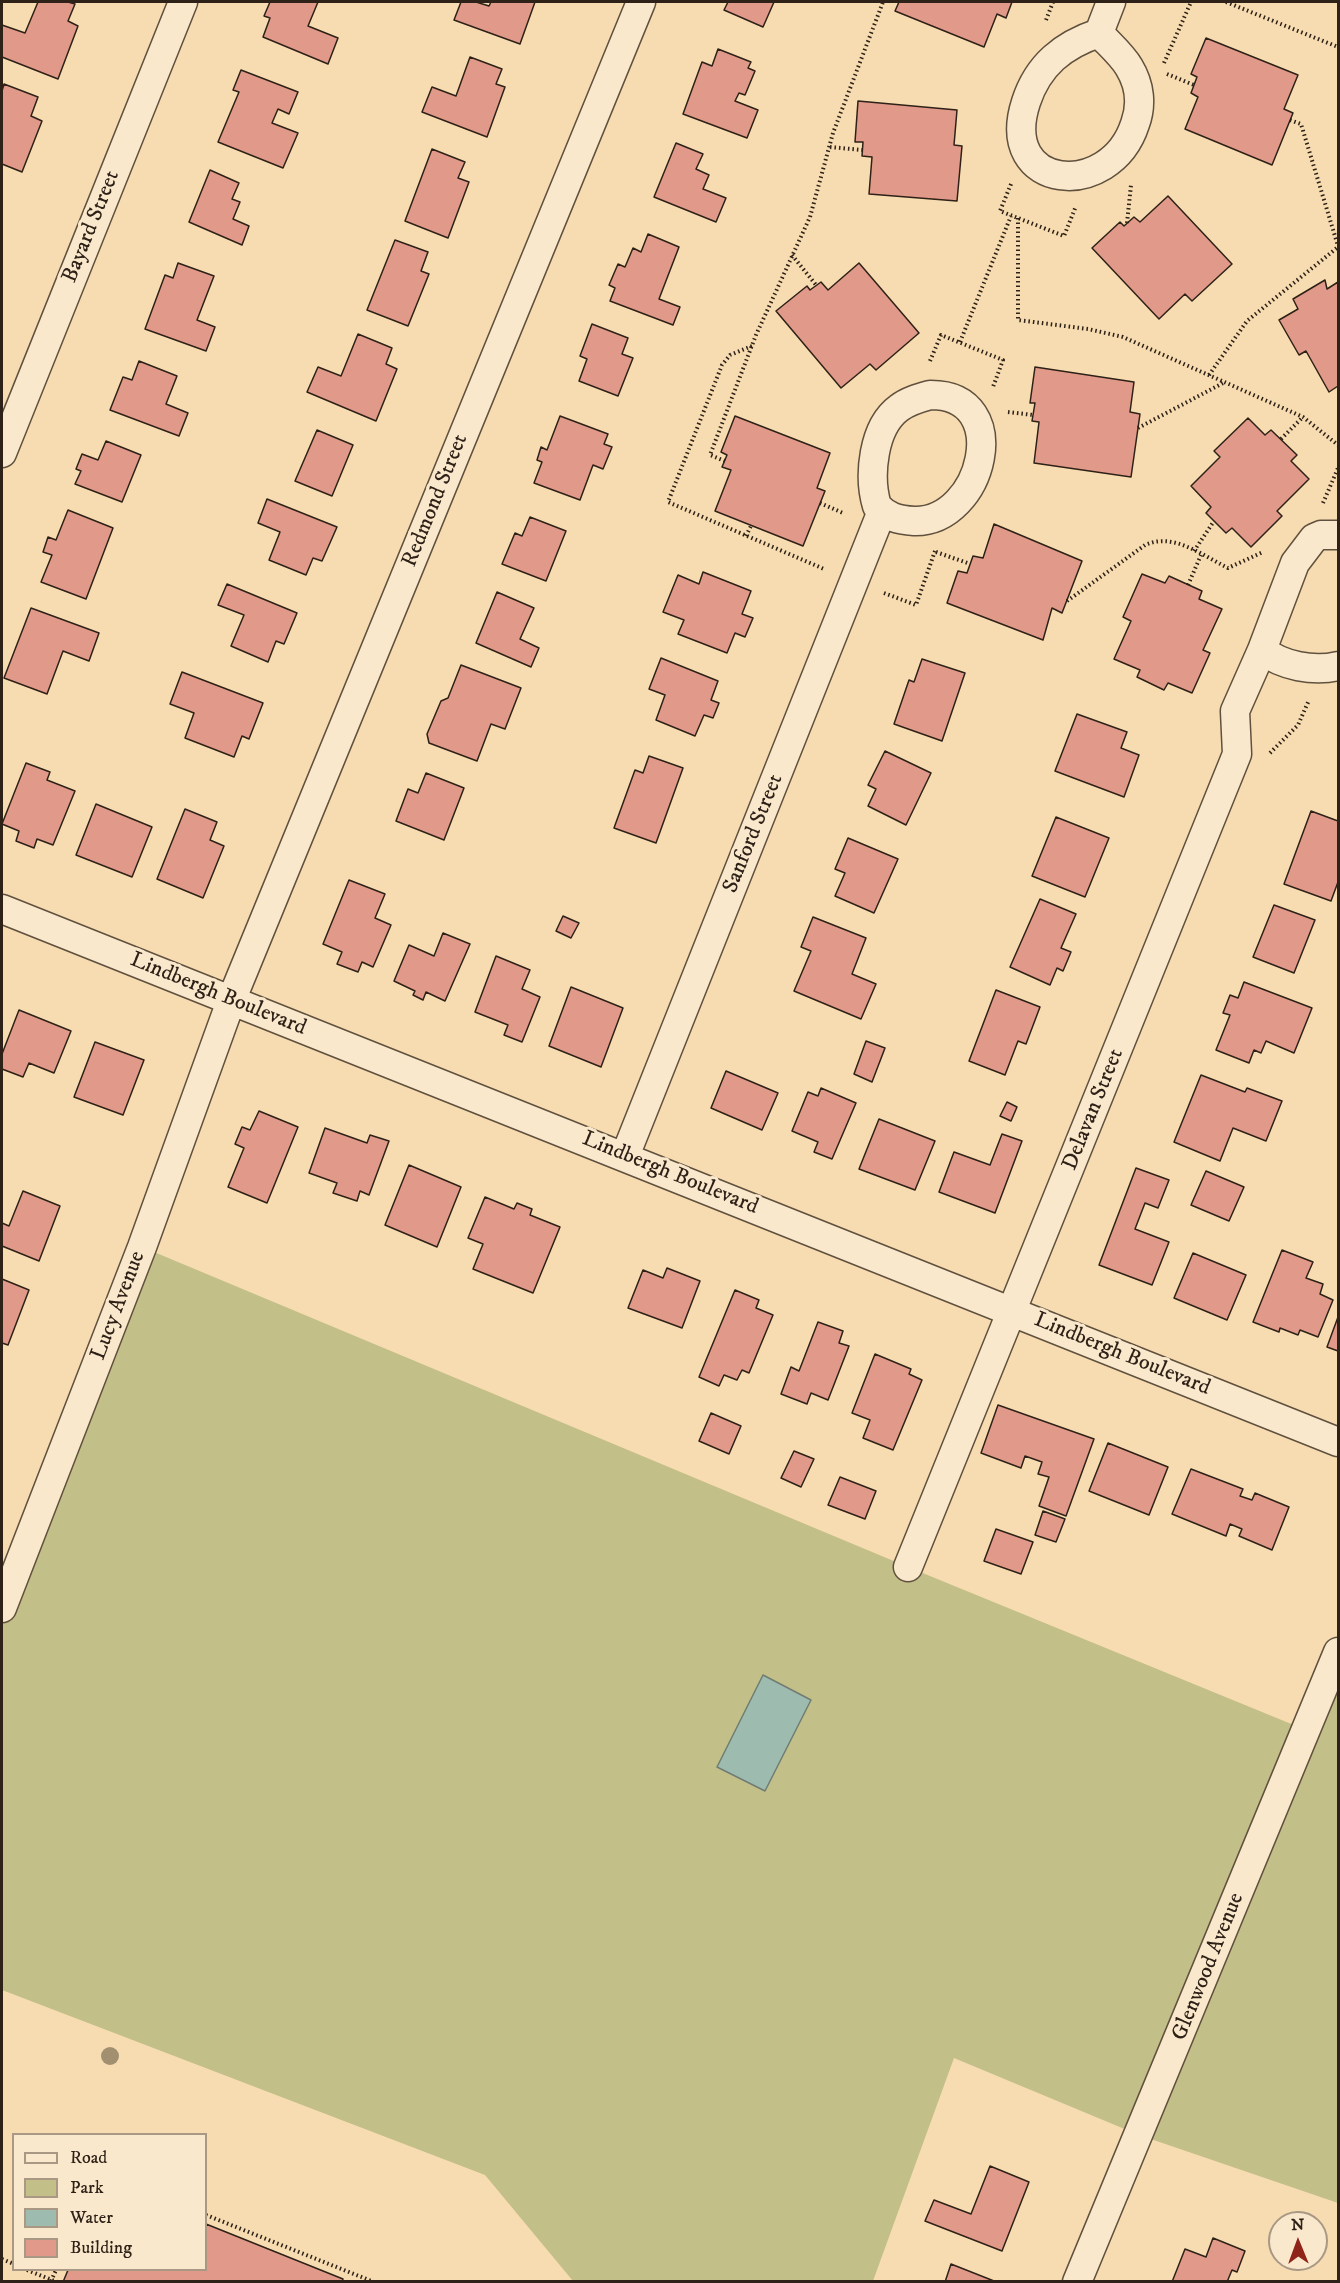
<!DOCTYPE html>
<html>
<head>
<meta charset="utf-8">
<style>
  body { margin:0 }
  #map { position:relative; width:1340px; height:2283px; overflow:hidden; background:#f7dcb1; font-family:"IM FELL DW Pica",serif }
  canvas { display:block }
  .frame { position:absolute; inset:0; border:3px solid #2e2117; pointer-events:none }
  .legend { position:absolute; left:12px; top:2133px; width:195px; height:138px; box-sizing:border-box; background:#fae8cc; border:2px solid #a89884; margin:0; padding:8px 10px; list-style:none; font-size:18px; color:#2e2117 }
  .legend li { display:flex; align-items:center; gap:12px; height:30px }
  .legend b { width:30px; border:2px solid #a89884 }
  .north { position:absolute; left:1268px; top:2211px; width:60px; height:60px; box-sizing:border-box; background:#fae8cc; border:2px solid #a89884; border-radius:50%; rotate:359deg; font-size:16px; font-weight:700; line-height:24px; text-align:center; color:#2e2117 }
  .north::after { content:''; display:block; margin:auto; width:21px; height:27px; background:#8f2418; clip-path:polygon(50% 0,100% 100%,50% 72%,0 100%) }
</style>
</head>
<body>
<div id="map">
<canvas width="1340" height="2283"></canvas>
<div class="frame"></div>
<ul class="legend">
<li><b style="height:8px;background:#fae8cc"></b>Road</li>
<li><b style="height:16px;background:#c2bf88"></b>Park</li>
<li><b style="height:16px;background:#9dbbaf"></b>Water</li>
<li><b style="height:16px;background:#e19a89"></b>Building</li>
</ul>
<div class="north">N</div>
</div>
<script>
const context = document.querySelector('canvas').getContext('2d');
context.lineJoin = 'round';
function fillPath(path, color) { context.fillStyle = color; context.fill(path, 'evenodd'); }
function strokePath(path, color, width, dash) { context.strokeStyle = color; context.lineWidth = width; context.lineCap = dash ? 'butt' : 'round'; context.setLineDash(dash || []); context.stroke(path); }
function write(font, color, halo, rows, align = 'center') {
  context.font = font + ' "IM FELL DW Pica",serif'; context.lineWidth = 6; context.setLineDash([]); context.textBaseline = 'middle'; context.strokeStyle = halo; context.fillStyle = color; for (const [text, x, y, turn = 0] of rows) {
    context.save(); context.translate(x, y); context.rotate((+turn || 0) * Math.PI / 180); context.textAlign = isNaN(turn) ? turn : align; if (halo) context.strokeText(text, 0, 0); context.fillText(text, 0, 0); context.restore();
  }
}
const green = new Path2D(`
  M142 1247 908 1567 1306 1730 1338 1652V2203L1139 2135 954 2058 873 2281H573L485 2175 2 1990V1608Z`);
const water = new Path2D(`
  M763 1675 811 1700 765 1791 717 1767Z`);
const building = new Path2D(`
  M38 2H68L75 4 68 21 78 26 58 79 2 57V25L25 33Z
  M270 2H318L308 26 338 38 328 64 263 37 270 18 264 16Z
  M461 2H476L489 6 491 2H535L520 44 454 20Z
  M728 2H774L763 27 724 10Z
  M899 2H1012L1006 18 997 14 984 47 895 11Z
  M1206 38 1298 75 1284 109 1293 113 1272 165 1185 129 1198 97 1191 93 1197 77 1191 74Z
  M718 49 751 62 748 68 755 71 745 95 739 93 735 101 758 110 747 138 683 114 702 62 712 66Z
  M470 57 502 69 496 84 505 87 487 137 422 112 432 87 456 96Z
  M241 70 298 92 289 114 278 109 272 123 298 133 283 168 218 142 239 92 233 90Z
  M4 84 38 97 31 116 42 121 22 172 2 164V91Z
  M858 101 957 110 954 145 962 146 957 201 869 194 872 157 862 156 863 142H855Z
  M676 143 703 154 696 169 709 175 703 189 726 198 716 222 654 197Z
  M432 149 465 162 458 178 469 182 448 238 405 221Z
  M210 170 239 183 232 199 240 202 233 219 249 226 242 245 189 222Z
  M1168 196 1232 264 1192 301 1185 294 1159 319 1092 248 1120 222 1124 226 1134 217 1140 222Z
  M648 234 679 247 659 299 680 307 673 325 610 301 615 288 609 285 618 264 625 267 633 248 641 252Z
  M395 240 428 252 421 271 429 274 408 326 367 310Z
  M178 263 214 276 197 320 215 327 206 351 145 329 165 275 173 278Z
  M859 263 919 333 876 370 870 364 841 388 776 311 807 286 810 290 821 282 828 290Z
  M1325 280 1327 289 1338 282V386L1329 392 1306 351 1299 355 1279 320 1298 309 1293 299Z
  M592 324 628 338 622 354 633 358 618 396 579 381 587 359 580 356Z
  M358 334 392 348 386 364 397 369 376 421 307 392 318 367 341 376Z
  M139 361 177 376 166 404 188 413 179 436 110 410 123 377 132 380Z
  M1035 367 1134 382 1130 412 1140 414 1131 477 1034 463 1039 422 1032 421 1035 403H1030Z
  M560 416 608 434 604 444 612 447 603 469 593 465 580 500 534 483 542 462 537 460 541 447 547 450Z
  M735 416 830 453 817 488 825 491 803 546 715 511 731 470 722 467 727 455 721 452Z
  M1248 418 1265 435 1271 430 1297 455 1291 461 1309 479 1277 511 1282 516 1251 547 1232 528 1226 533 1206 513 1211 507 1191 486 1220 457 1214 451Z
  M317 430 353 445 332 496 295 481Z
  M106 441 141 455 122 502 75 484 81 471 76 469 82 454 98 460Z
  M267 499 337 527 322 561 313 558 306 575 269 560 280 532 258 523Z
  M68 510 113 528 86 599 41 582 52 555 43 552 48 537 56 540Z
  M530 517 566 531 546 581 502 564 515 533 522 536Z
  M994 524 1082 561 1062 613 1052 608 1043 640 947 603 958 571 967 573 973 556 983 558Z
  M703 572 751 591 742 614 753 618 745 637 735 633 727 653 678 634 684 620 663 612 678 575 699 584Z
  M1142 574 1165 583 1169 576 1202 591 1199 599 1222 609 1203 650 1210 653 1192 693 1168 683 1164 690 1137 677 1140 670 1114 659 1131 621 1123 617Z
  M227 584 297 613 284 644 276 641 268 662 231 646 244 615 218 605Z
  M497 592 534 608 520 639 539 648 531 667 476 643Z
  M31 608 99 633 89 661 63 651 47 694 4 678Z
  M661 658 718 681 711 700 719 703 713 718 704 715 695 736 656 720 665 695 649 689Z
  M922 659 965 673 942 741 894 724 909 680 914 682Z
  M461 665 521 688 505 729 491 724 477 761 429 743 427 734 441 701 448 698Z
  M182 672 263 703 249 739 242 736 234 757 185 738 194 713 170 704Z
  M1077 714 1127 732 1121 748 1139 755 1124 797 1055 771Z
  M885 751 931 773 906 825 868 806 876 789 868 785Z
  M649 756 683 768 656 843 614 828 635 770 643 773Z
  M26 763 50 772 47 780 75 791 53 845 37 839 34 848 16 841 19 831 2 824Z
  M426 773 464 788 444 840 396 821 408 789 418 793Z
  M96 804 152 827 132 877 76 855Z
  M185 809 217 822 210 840 224 846 203 898 157 879Z
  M1311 811 1338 821V882L1331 901 1284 884Z
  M1056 817 1109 838 1085 897 1032 876Z
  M848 838 898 859 874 913 835 896 845 873 835 869Z
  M349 880 385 894 375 918 391 925 373 967 362 962 358 972 337 964 342 952 323 944Z
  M1040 899 1076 914 1061 948 1071 952 1063 971 1057 968 1050 985 1010 967Z
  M1274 905 1315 920 1294 973 1253 957Z
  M563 916 579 923 571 938 556 931Z
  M813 917 866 938 852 974 876 984 861 1019 794 991 811 951 801 947Z
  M443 933 470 944 445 1001 426 992 423 1000 413 995 415 991 394 981 409 945 434 956Z
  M496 956 530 970 522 989 540 997 522 1042 504 1035 508 1025 475 1012Z
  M1244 982 1312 1008 1294 1053 1266 1041 1261 1053 1254 1050 1249 1063 1216 1050 1230 1015 1223 1013 1230 995 1238 998Z
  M571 987 623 1008 601 1067 549 1046Z
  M996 990 1040 1007 1026 1044 1018 1041 1005 1075 969 1061Z
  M19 1010 71 1031 54 1073 29 1063 23 1077 2 1069V1054Z
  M866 1041 885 1048 872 1082 854 1074Z
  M95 1042 144 1060 123 1115 74 1097Z
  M726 1071 778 1093 762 1130 711 1108Z
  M1201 1075 1245 1092 1247 1088 1282 1101 1266 1141 1233 1128 1220 1161 1174 1142Z
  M821 1088 856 1103 832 1159 814 1152 818 1142 792 1131 808 1092 818 1096Z
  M1007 1102 1017 1107 1011 1121 1000 1116Z
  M259 1111 298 1127 267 1203 228 1187 244 1148 235 1144 242 1127 250 1130Z
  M879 1119 935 1141 915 1190 859 1169Z
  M325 1128 367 1143 370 1135 389 1141 369 1195 360 1191 357 1201 333 1193 337 1183 309 1173Z
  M1002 1134 1022 1141 995 1213 939 1192 954 1152 990 1165Z
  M409 1165 461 1187 437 1247 385 1225Z
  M1136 1168 1169 1180 1158 1208 1145 1203 1135 1229 1169 1242 1152 1285 1099 1265Z
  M1206 1171 1244 1187 1229 1221 1191 1205Z
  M23 1191 60 1206 39 1261 2 1246V1223L9 1226Z
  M485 1197 514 1209 517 1203 532 1209 530 1215 560 1227 533 1293 473 1269 483 1244 468 1238Z
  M1282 1250 1313 1262 1306 1278 1323 1284 1320 1294 1333 1300 1318 1337 1300 1330 1298 1335 1280 1328 1279 1332 1253 1322Z
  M1193 1253 1246 1275 1227 1320 1174 1298Z
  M667 1268 700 1281 682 1328 628 1308 643 1270 663 1278Z
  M2 1279 29 1290 8 1345 2 1343Z
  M735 1290 759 1300 756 1308 773 1315 749 1373 742 1370 737 1380 724 1375 719 1386 699 1377Z
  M1338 1317V1351L1327 1347Z
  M818 1322 843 1331 839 1343 849 1346 828 1400 811 1393 807 1404 781 1394 791 1367 799 1371Z
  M875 1354 911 1369 909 1374 922 1380 893 1450 863 1438 870 1420 852 1413Z
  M998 1405 1094 1439 1066 1516 1039 1506 1049 1477 1038 1474 1042 1462 1025 1456 1021 1468 981 1453Z
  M711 1413 741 1426 729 1454 699 1441Z
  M1108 1443 1168 1467 1149 1515 1089 1491Z
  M794 1451 814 1459 801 1487 781 1478Z
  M1191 1469 1243 1489 1240 1496 1252 1500 1255 1493 1289 1507 1272 1550 1239 1536 1242 1529 1230 1524 1226 1536 1172 1514Z
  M840 1477 876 1491 865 1519 828 1505Z
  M1043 1511 1065 1519 1056 1542 1035 1535Z
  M996 1529 1033 1542 1021 1574 984 1561Z
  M990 2166 1029 2182 1002 2251 925 2221 934 2200 971 2214Z
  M206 2224 343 2279 342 2282H63L68 2270H206Z
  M1213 2238 1245 2251 1237 2272 1232 2270 1227 2282H1172L1185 2249 1206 2257Z
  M951 2264 994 2281 993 2282H945Z`);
const path = new Path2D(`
  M1226 2 1338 47
  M1046 20 1053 2
  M1164 63 1191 2
  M1167 74 1194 85
  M1290 120 1301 124 1338 246
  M830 147 862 150
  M1011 184 1000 211 1064 236 1076 206
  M1018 218V320L1088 329 1123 337 1303 417 1338 445
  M1127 223 1131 185
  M792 255 816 285
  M960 342 1011 216
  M752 346 730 355 722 365 668 502 824 569
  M930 361 941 335 1003 360 993 387
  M1209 375 1247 321 1338 247
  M1008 412 1033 415
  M1138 428 1225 382
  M1281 439 1303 417
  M725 461 710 455 756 335 810 217 833 133 883 2
  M820 503 843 513
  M1323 503 1338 468
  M746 536 751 526
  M1194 551 1214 521
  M936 552 970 564
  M1188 585 1201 555
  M884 593 916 605 935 551
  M1067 601 1145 545C1173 532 1202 555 1228 568L1263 552
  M1270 753 1298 725 1309 700
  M206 2215 374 2282
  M2 2259 14 2264
  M27 2270 57 2282
  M51 2281 56 2270`);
const minor = new Path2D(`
  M1099 33C1109 44 1122 55 1129 67 1140 85 1142 105 1135 124 1110 201 997 191 1026 102 1038 65 1063 45 1099 33Z
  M1099 33 1111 2
  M930 395C1015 394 983 523 914 521 898 520 887 517 877 506 868 476 873 427 899 408 908 401 919 398 930 395Z
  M2 453 183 2
  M1262 650C1282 666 1314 672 1338 666
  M2 909 1338 1442
  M625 1156 882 511
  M908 1567 1233 764 1237 754 1235 711 1262 650 1295 563 1314 538 1321 535H1338
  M2 1608 142 1247 231 1001 641 2
  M1077 2282 1338 1652`);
const trees = [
  [110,2056]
];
const streetNames = [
  ["Bayard Street",92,227,-68],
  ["Redmond Street",436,501,-68],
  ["Sanford Street",754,834,-68],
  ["Lindbergh Boulevard",218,995,22],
  ["Delavan Street",1094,1110,-68],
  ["Lindbergh Boulevard",670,1174,22],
  ["Lucy Avenue",119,1306,-69],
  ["Lindbergh Boulevard",1122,1355,22],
  ["Glenwood Avenue",1209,1967,-68]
];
fillPath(green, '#c2bf88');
fillPath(water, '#9dbbaf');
strokePath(water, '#717d72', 1.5);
fillPath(building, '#e19a89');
strokePath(building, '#2e2117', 1.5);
strokePath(minor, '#60503e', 31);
strokePath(path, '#2e2117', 4, [1.5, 3]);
strokePath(minor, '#fae8cc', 28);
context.fillStyle = '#a18f6f';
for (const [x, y] of trees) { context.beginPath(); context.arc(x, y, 9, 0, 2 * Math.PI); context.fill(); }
write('22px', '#2e2117', '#fae8cc', streetNames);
</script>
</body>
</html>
